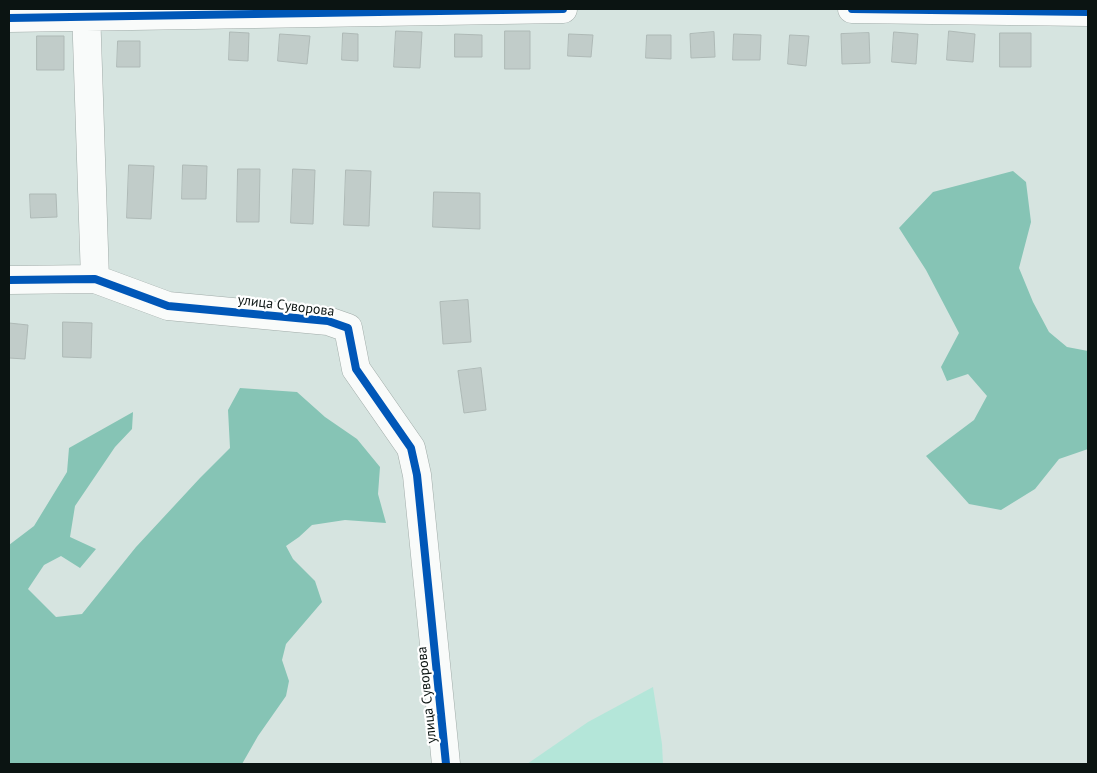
<!DOCTYPE html>
<html>
<head>
<meta charset="utf-8">
<style>
  body { margin:0 }
  #map { position:relative; width:1097px; height:773px; overflow:hidden; background:#d6e4e0; font-family:"PT Sans",sans-serif }
  canvas { display:block }
  .frame { position:absolute; inset:0; border:10px solid #0b1412; pointer-events:none }
</style>
</head>
<body>
<div id="map">
<canvas width="1097" height="773"></canvas>
<div class="frame"></div>
</div>
<script>
const context = document.querySelector('canvas').getContext('2d');
context.lineJoin = 'round';
function fillPath(path, color) { context.fillStyle = color; context.fill(path, 'evenodd'); }
function strokePath(path, color, width, dash) { context.strokeStyle = color; context.lineWidth = width; context.lineCap = dash ? 'butt' : 'round'; context.setLineDash(dash || []); context.stroke(path); }
function write(font, color, halo, rows, align = 'center') {
  context.font = font + ' "PT Sans",sans-serif'; context.lineWidth = 4.5; context.setLineDash([]); context.textBaseline = 'middle'; context.strokeStyle = halo; context.fillStyle = color; for (const [text, x, y, turn = 0] of rows) {
    context.save(); context.translate(x, y); context.rotate((+turn || 0) * Math.PI / 180); context.textAlign = isNaN(turn) ? turn : align; if (halo) context.strokeText(text, 0, 0); context.fillText(text, 0, 0); context.restore();
  }
}
const green = new Path2D(`
  M653 687 662 744 663 764H527L588 722Z`);
const water = new Path2D(`
  M1013 171 1026 182 1031 222 1019 268 1033 302 1049 332 1067 347 1088 351V449L1059 459 1035 489 1001 510 969 504 926 456 974 420 987 396 968 374 947 381 941 367 959 333 926 270 899 228 933 192Z
  M240 388 297 392 325 417 357 439 380 467 378 494 386 523 345 520 312 525 299 537 286 546 293 559 315 581 322 602 286 644 282 660 289 681 286 696 258 736 242 764H9V545L34 526 67 472 69 448 133 412 132 429 115 447 75 506 70 537 96 549 80 568 61 556 44 565 28 589 56 617 82 614 136 547 200 478 230 448 228 410Z`);
const building = new Path2D(`
  M396 31 422 32 420 68 394 67Z
  M505 31H530V69H505Z
  M949 31 975 34 973 62 947 60Z
  M230 32 249 33 248 61 229 60Z
  M714 32 715 57 691 58 690 34Z
  M894 32 918 34 916 64 892 62Z
  M343 33 358 34V61L342 60Z
  M869 33 870 63 842 64 841 34Z
  M1000 33H1031V67H1000Z
  M280 34 310 36 307 64 278 61Z
  M455 34 482 35V57H455Z
  M569 34 593 35 591 57 568 56Z
  M734 34 761 35 760 60H733Z
  M647 35H671V59L646 58Z
  M790 35 809 36 806 66 788 64Z
  M37 36H64V70H37Z
  M118 41H140V67H117Z
  M129 165 154 166 151 219 127 218Z
  M183 165 207 166 206 199H182Z
  M238 169H260L259 222H237Z
  M293 169 315 170 313 224 291 223Z
  M346 170 371 171 369 226 344 225Z
  M434 192 480 193V229L433 227Z
  M30 194H56L57 217 31 218Z
  M468 300 471 342 443 344 440 302Z
  M63 322 92 323 91 358 63 357Z
  M9 323 28 325 25 359 9 358Z
  M481 368 486 410 464 413 458 371Z`);
const minor = new Path2D(`
  M86 9 95 279
  M852 9 1088 12
  M9 18 563 9
  M9 280 95 279 168 306 328 321 348 328 356 369 411 448 417 475 446 764`);
const cycleway = new Path2D(`
  M852 9 1088 12
  M9 18 563 9
  M9 280 95 279 168 306 328 321 348 328 356 369 411 448 417 475 446 764`);
const streetNames = [
  ["улица Суворова",286,306,7],
  ["улица Суворова",427,695,-96]
];
fillPath(green, '#b4e6d9');
fillPath(water, '#86c4b5');
fillPath(building, '#c1ccc9');
strokePath(building, '#aeb9b6', 1);
strokePath(minor, '#a0aba8', 29);
strokePath(minor, '#f9fbfa', 28);
strokePath(cycleway, '#0057b8', 8);
write('14px', '#0b1412', '#fff', streetNames);
</script>
</body>
</html>
